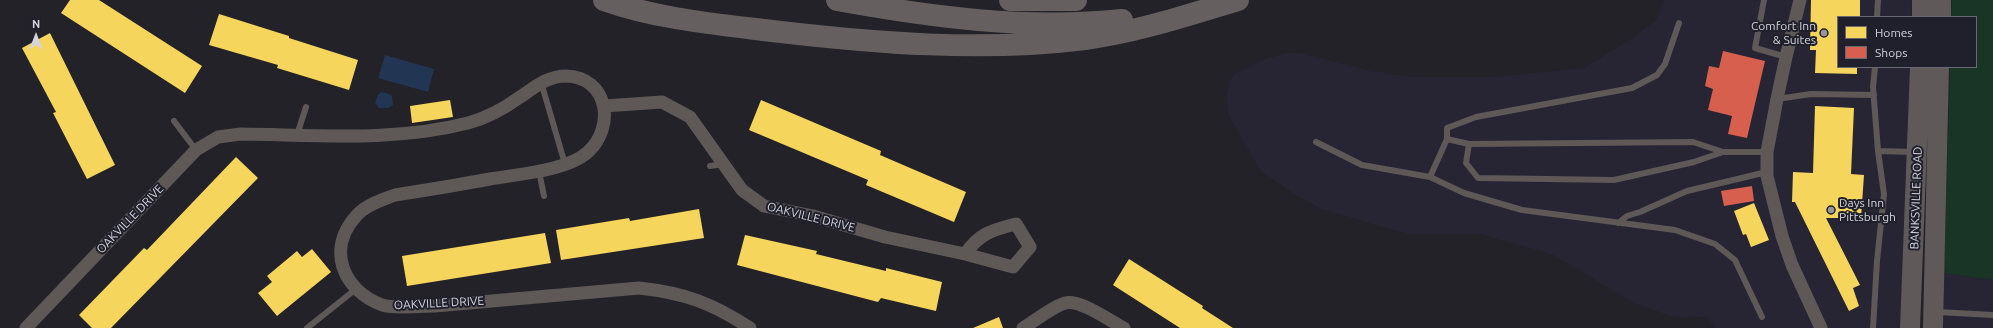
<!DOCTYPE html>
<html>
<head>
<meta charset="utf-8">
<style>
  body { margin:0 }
  #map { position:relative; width:1993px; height:328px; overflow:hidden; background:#222228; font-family:Ubuntu,sans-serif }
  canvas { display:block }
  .legend { position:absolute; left:1837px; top:16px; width:140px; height:52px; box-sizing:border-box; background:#1f202b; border:1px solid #676872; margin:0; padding:5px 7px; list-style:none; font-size:12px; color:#d4d4dc }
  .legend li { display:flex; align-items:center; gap:8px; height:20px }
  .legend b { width:20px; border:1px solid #676872 }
  .north { position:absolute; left:16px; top:16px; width:40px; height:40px; -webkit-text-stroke:3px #1f202b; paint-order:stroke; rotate:0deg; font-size:11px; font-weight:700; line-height:16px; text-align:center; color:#d4d4dc }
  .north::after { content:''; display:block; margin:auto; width:14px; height:18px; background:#d4d4dc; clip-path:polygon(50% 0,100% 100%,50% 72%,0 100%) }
</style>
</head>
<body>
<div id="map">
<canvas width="1993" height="328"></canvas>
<ul class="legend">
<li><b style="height:11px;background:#f6d55c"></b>Homes</li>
<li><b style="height:11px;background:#d6604d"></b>Shops</li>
</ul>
<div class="north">N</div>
</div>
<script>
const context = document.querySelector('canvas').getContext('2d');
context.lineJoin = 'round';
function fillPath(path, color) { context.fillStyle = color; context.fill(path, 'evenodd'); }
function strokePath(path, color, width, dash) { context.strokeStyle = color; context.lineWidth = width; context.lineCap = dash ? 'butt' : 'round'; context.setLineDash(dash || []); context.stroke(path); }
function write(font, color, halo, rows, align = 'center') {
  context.font = font + ' Ubuntu,sans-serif'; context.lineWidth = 4; context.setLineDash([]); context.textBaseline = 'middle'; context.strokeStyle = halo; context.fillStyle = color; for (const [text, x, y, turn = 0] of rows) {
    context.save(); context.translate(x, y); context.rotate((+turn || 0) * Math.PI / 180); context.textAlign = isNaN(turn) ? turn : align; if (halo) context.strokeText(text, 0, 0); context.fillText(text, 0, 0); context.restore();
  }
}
const commercial = new Path2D(`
  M1665 0H1912L1911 17H1838V67H1910L1900 328H1716L1707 317 1676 318 1634 303 1554 255 1481 234H1408L1321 209 1294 194 1260 170 1228 114 1227 94 1230 80 1234 74 1265 59 1288 53H1300L1372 71 1413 77H1491L1584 68 1631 39 1655 21Z
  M1944 273 1993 280V328H1944Z`);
const green = new Path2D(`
  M1952 0H1993V280L1944 273 1950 67H1976V17H1951Z`);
const water = new Path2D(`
  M385 55 434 69 428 92 378 78Z
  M381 92 387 93 392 96 393 105 388 108H379L375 103 378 95Z`);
const homes = new Path2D(`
  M70 0H99L202 66 185 93 61 13Z
  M1811 0H1860V17H1838V67H1857V74L1815 73 1816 50H1810Z
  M219 14 289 36V38L358 60 349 90 277 68 278 65 209 45Z
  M50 33 115 165 87 179 53 113 56 112 22 48Z
  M450 100 453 117 412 123 410 106Z
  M761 100 881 151 880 155 966 192 954 222 866 185 868 180 749 130Z
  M1815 106 1854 108 1851 174 1864 175 1861 218H1826L1860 285 1853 288 1859 306 1849 311 1795 202H1792L1793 172 1813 173Z
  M236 157 258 178 111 328H92L79 315 144 248 147 250Z
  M1754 203 1769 240 1751 247 1746 234 1743 235 1734 211Z
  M699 209 704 238 561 260 556 230 629 218 630 221Z
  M545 233 551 263 407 286 402 256Z
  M745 235 817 251 816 254 886 271V268L942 282 936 311 881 298 878 302 737 265Z
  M312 249 331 272 277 316 258 293 272 282 267 276 297 251 302 257Z
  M1129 259 1203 306 1202 308 1233 328H1180L1113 285Z
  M999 317 1003 328H973Z`);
const shops = new Path2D(`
  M1723 51 1765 61 1747 138 1728 134 1732 116 1708 110 1713 89 1705 86 1709 66 1719 68Z
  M1752 186 1754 201 1724 206 1721 191Z`);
const lane = new Path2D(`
  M1764 0 1755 48 1786 57
  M1877 17 1878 0
  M1875 67 1873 87 1878 151 1914 152
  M541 82 565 164
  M1777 99 1811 94 1874 95
  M174 121 196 150
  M297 135 306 107
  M1447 139 1469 144
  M1316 142 1362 165 1430 177 1464 193 1522 210 1675 230 1715 244 1735 260 1762 317
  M1723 152 1694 162 1614 180 1478 178 1466 163 1469 144 1693 142 1723 152H1767
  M710 166 723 164
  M539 171 544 196
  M1430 177 1447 139V128L1476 117 1632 88 1657 75 1665 64 1679 23
  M1618 223 1627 216 1640 212 1687 191 1767 172
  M1937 312 1993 315
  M307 328 356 289
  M1873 328 1877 261 1884 194 1878 151`);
const street = new Path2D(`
  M1800 0 1786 57 1777 99 1767 152V176L1782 236 1792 265 1821 328
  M604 106 662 102 690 117 742 190 764 206 813 216 885 237 965 254 1013 267 1030 247 1016 224C992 230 980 233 965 254
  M26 328 196 150 218 137 241 134C317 135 394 142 468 123 486 118 502 110 517 99 533 89 546 76 566 76 608 77 616 126 588 152 567 171 518 174 490 179 458 185 427 190 395 195 382 200 366 205 357 215 326 248 342 290 382 305 395 309 420 306 435 306L639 288C685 293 712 303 750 328
  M1023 328C1035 321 1052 307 1065 303 1080 299 1110 321 1124 328`);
const primary = new Path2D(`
  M1922 17V0
  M1941 17V0
  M1910 328 1920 67
  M1933 328 1939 67`);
const highway = new Path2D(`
  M604 0C658 19 715 24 772 31 875 43 981 52 1085 39 1137 32 1188 15 1238 0
  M837 0C931 17 1026 30 1122 20
  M1010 0H1076`);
const markers = [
  [1824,33,4,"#96969d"],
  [1831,210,4,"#96969d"]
];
const poiNames = [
  ["Comfort Inn",1816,26],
  ["& Suites",1816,40],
  ["Days Inn",1839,203,"left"],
  ["Pittsburgh",1839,217,"left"]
];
const streetNames = [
  ["BANKSVILLE ROAD",1916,198,-88],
  ["OAKVILLE DRIVE",811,217,14],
  ["OAKVILLE DRIVE",130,219,-46],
  ["OAKVILLE DRIVE",439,303,-3]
];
fillPath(commercial, '#272534');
fillPath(green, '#183526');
fillPath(water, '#223552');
fillPath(homes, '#f6d55c');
fillPath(shops, '#d6604d');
strokePath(lane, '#5e5857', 6);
strokePath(street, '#5e5857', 13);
strokePath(primary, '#5f595a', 20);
strokePath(highway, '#665f5f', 22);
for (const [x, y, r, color] of markers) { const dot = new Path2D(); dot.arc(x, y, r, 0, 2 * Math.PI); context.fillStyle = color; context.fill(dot); strokePath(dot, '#1f202b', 1.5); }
write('12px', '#d4d4dc', '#1f202b', poiNames, 'right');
write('12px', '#d4d4dc', '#1f202b', streetNames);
</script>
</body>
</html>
